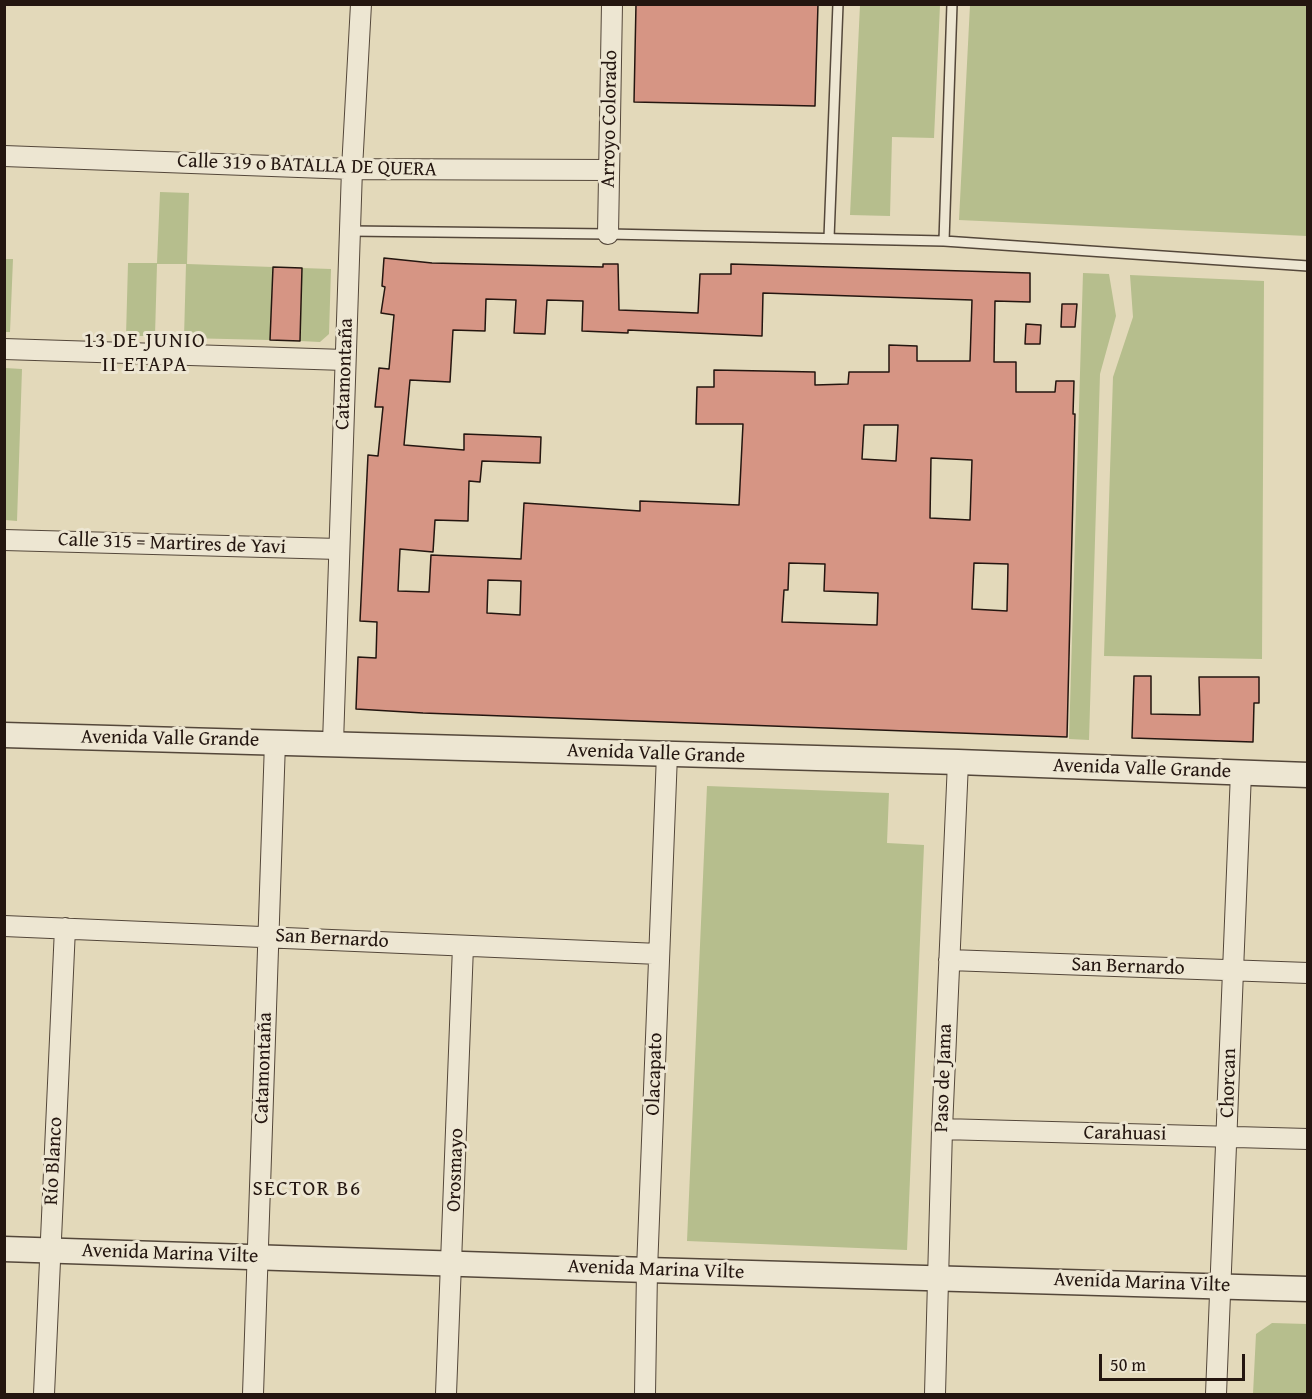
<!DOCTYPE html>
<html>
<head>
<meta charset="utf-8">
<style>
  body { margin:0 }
  #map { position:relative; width:1312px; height:1399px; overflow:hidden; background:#e3d9ba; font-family:"Gentium Book Plus",serif }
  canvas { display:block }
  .frame { position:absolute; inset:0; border:6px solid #241610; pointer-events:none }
  .scale { position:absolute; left:1099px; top:1354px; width:146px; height:27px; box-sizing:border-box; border:3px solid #241610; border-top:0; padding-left:8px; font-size:18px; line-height:21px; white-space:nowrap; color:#241610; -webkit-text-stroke:4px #ede6d2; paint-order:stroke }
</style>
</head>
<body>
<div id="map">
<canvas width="1312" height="1399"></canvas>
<div class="frame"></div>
<div class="scale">50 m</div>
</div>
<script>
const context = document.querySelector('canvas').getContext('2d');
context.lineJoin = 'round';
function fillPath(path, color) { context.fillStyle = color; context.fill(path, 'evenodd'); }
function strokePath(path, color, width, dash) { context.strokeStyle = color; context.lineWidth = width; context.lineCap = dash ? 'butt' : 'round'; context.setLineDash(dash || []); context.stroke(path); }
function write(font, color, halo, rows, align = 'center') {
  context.font = font + ' "Gentium Book Plus",serif'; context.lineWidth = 6; context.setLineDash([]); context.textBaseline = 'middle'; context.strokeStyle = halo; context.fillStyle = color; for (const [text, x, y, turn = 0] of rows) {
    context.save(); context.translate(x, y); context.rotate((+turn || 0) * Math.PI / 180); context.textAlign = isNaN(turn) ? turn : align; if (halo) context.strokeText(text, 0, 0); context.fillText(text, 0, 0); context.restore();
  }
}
const green = new Path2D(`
  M860 5H940L934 138 892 137 890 216 850 215Z
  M970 5H1307V236L959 220Z
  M160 192 189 193 187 264 273 267 270 340 184 338 186 264H157L155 336H126L128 263H157Z
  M5 259H13L10 332H5Z
  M302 268 331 269 329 334 320 342 300 341Z
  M1083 273 1109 274 1116 316 1100 374 1089 740 1069 739Z
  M1130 275 1264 281 1262 659 1104 656 1113 377 1133 317Z
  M5 368 22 369 17 521 5 520Z
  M707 786 889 793 887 843 924 845 907 1250 687 1241Z
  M1272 1323 1307 1324V1394H1253L1256 1334Z`);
const building = new Path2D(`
  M636 4H818L815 106 634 102Z
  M384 258 432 263 603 267V264H618L619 310 698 313 700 274H731V264L1030 273V302L995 301 994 362H1016V392H1055L1056 381H1074L1073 414H1075L1067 737 423 713 356 709 358 657 376 658 377 622 360 621 368 455 378 456 383 407H375L379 368 389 369 394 315 381 313 385 287 382 286ZM763 293 972 300 970 361H917V346L889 345V372H849L848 384 815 385V372L714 370V387H697L696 424H743L739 505 640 501V511L524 503 521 559 431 555 429 592 398 591 400 549 433 552 435 520 468 521 469 481 480 482 482 461 540 463 541 437 464 434V450L404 445 410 380 450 382 453 330 485 331 486 299 516 300 514 333 545 334 547 300 583 301 582 331 628 333V330L762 336ZM864 425H898L896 461 862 459ZM931 458 972 460 970 520 930 518ZM789 563 825 564 824 591 878 593 877 625 782 622 784 590H788ZM974 563 1008 564 1007 611 972 609ZM488 580 521 581 520 615 487 613Z
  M273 267 302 268 300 341 270 340Z
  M1062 304H1077L1075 327H1061Z
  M1026 324 1041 325 1040 344H1025Z
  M1134 676H1151V714L1200 715 1199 677H1259V703H1254L1253 742 1132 738Z`);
const service = new Path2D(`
  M350 231 608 234 944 241 1308 266
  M829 238 838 4
  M944 241 952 4`);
const minor = new Path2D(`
  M4 156 352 169 609 170
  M608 234 612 4
  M4 349 345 360
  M4 540 339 549
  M333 743 352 169 361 4
  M4 926 659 954
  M949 960 1308 973
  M942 1129 1308 1139
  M44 1394 65 928
  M253 1394 275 742
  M446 1394 463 946
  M645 1394 647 1270 667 754
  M935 1394 942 1129 958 762
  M1216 1394 1241 772`);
const tertiary = new Path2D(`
  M4 735 958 762 1308 775
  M4 1249 647 1270 1308 1289`);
const streetNames = [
  ["Arroyo Colorado",610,119,-89],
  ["Calle 319 o BATALLA DE QUERA",307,166,2],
  ["Catamontaña",345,374,-88],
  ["Calle 315 = Martires de Yavi",172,544,2],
  ["Avenida Valle Grande",170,739,1],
  ["Avenida Valle Grande",656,754,2],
  ["Avenida Valle Grande",1142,769,2],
  ["San Bernardo",332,939,3],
  ["San Bernardo",1128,967,2],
  ["Catamontaña",264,1068,-88],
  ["Olacapato",655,1074,-88],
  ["Paso de Jama",944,1078,-88],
  ["Chorcan",1229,1083,-88],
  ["Carahuasi",1125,1134,1],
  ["Río Blanco",54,1161,-87],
  ["Orosmayo",456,1170,-88],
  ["Avenida Marina Vilte",170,1254,2],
  ["Avenida Marina Vilte",656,1270,2],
  ["Avenida Marina Vilte",1142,1283,2]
];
const neighbourhoodNames = [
  ["13 DE JUNIO",145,342],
  ["II ETAPA",145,366],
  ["SECTOR B6",307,1190]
];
fillPath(green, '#b6be8d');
fillPath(building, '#d69584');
strokePath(building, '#241610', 1.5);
strokePath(service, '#54473a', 12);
strokePath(minor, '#54473a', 22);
strokePath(tertiary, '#54473a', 27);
strokePath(service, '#ede6d2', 9);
strokePath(minor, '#ede6d2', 20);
strokePath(tertiary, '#ede6d2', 24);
write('20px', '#241610', '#ede6d2', streetNames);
context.letterSpacing = '1.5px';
write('21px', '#241610', '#ede6d2', neighbourhoodNames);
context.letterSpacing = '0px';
</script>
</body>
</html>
